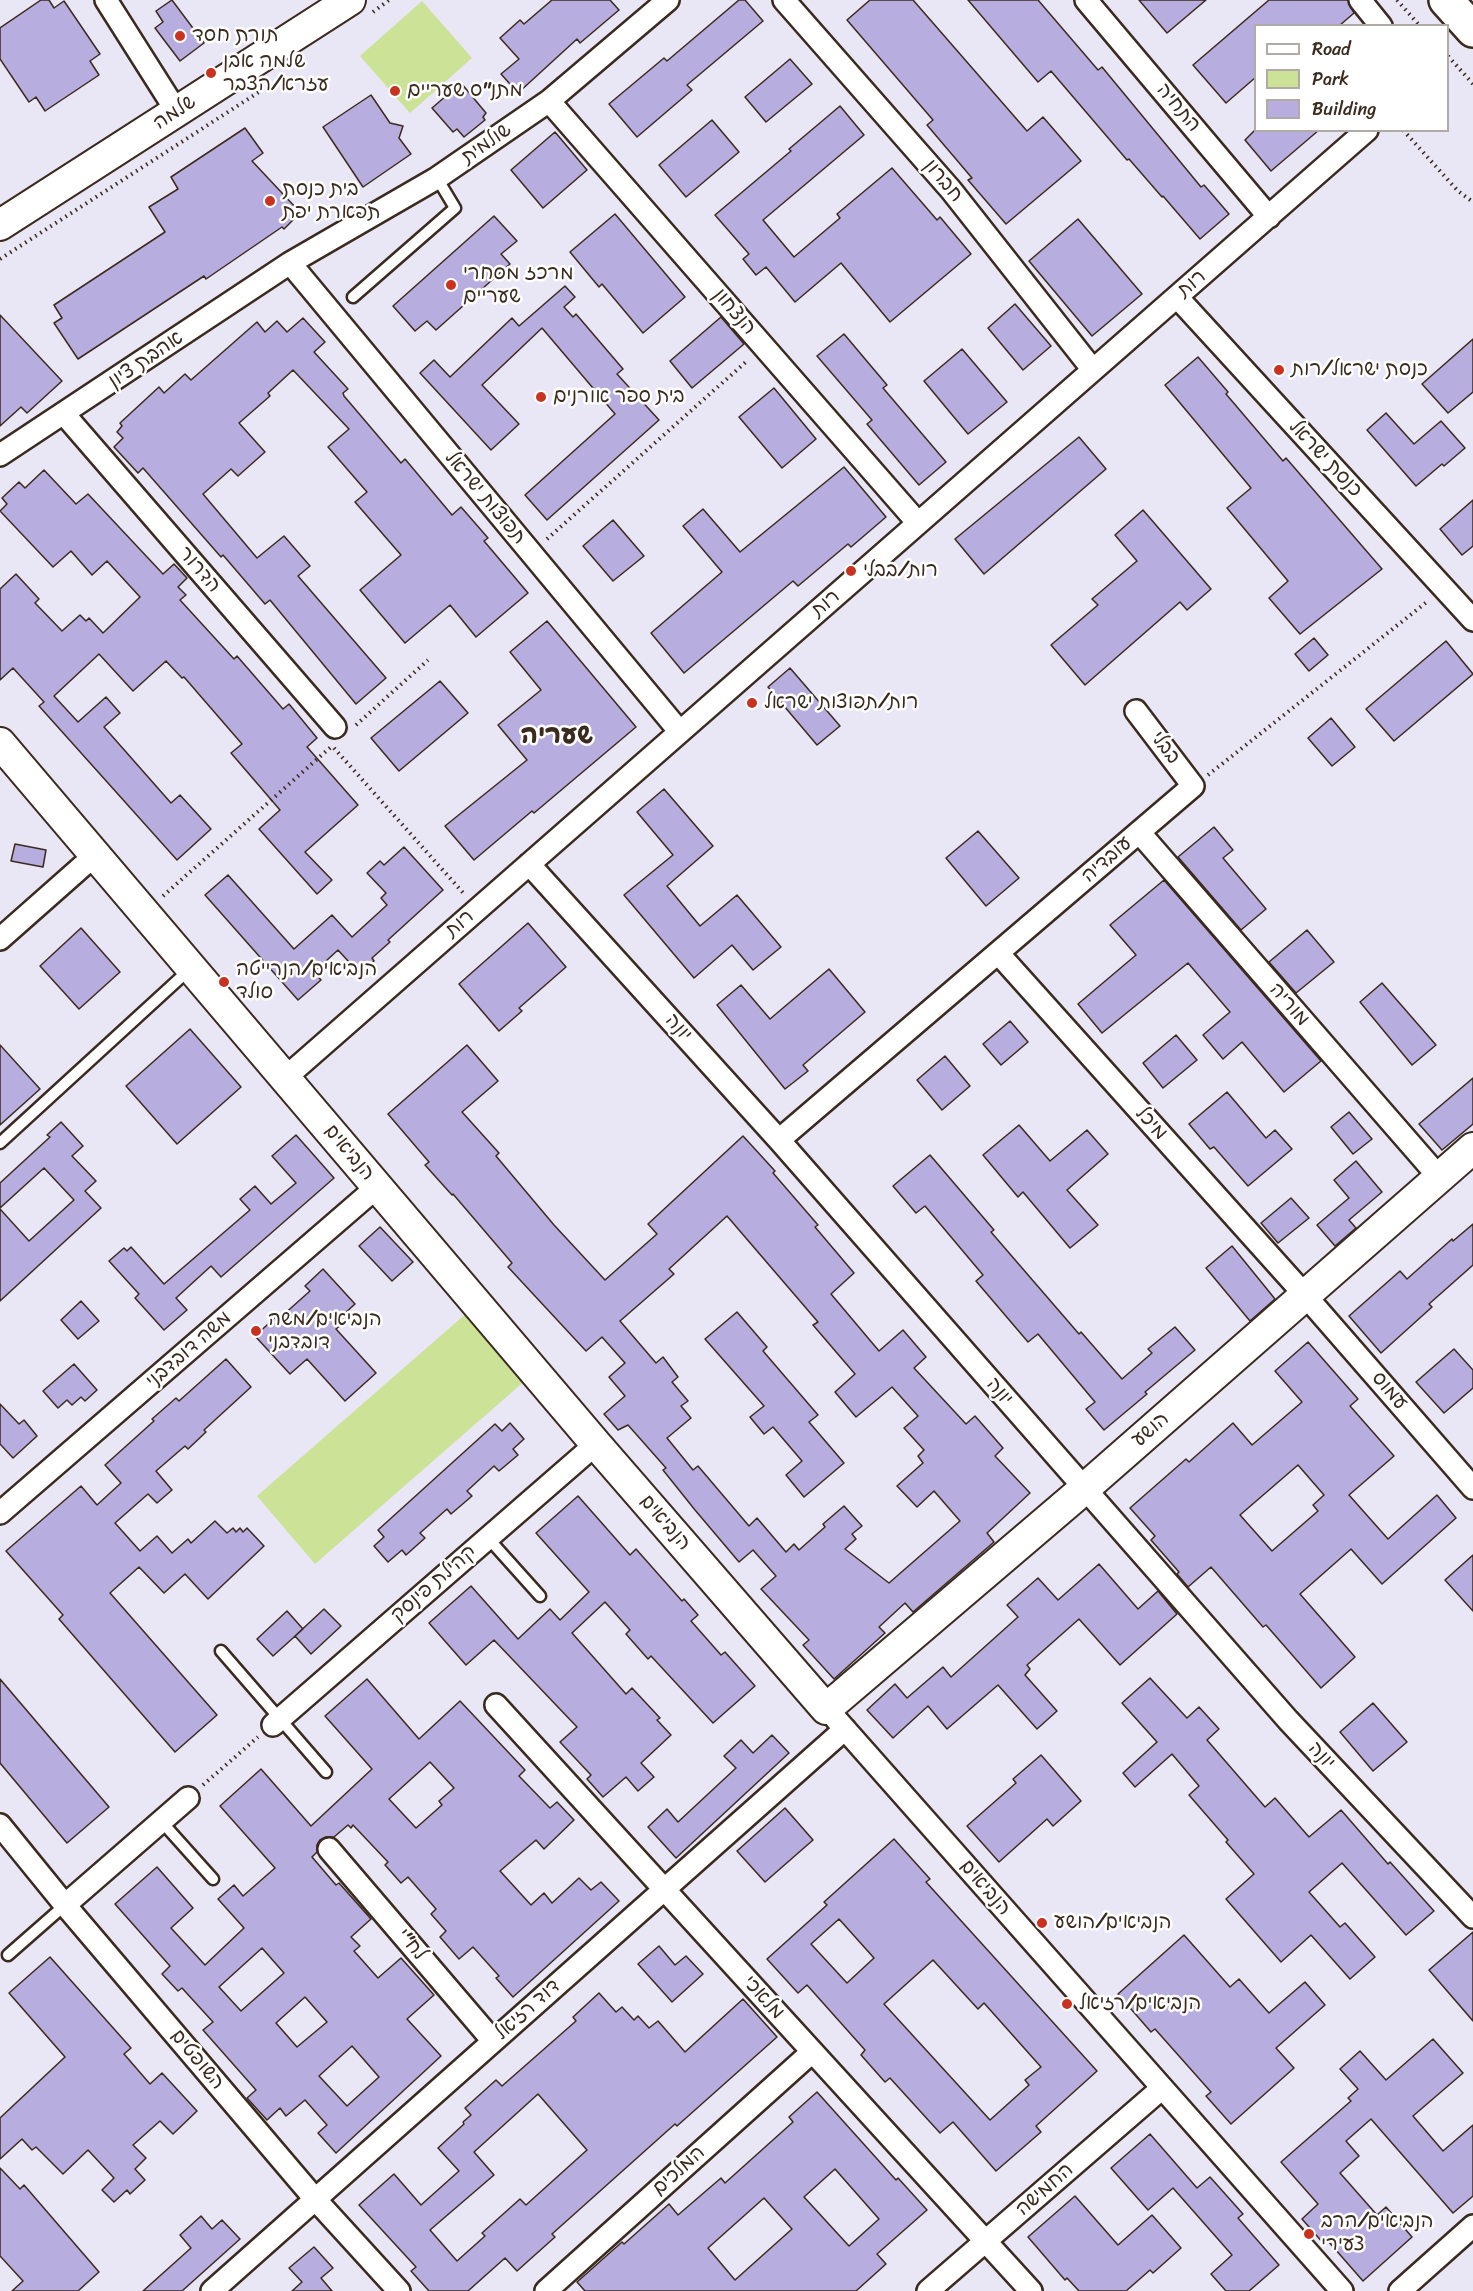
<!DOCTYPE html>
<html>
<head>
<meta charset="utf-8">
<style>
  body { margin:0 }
  #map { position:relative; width:1473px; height:2291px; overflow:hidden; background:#e9e6f5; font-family:Sriracha,sans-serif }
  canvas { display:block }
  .legend { position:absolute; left:1254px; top:24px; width:195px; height:108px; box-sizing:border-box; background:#fff; border:2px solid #b1aaa5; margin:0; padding:8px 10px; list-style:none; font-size:18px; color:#3b2a1e }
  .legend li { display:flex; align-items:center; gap:12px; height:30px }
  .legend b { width:30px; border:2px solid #b1aaa5 }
</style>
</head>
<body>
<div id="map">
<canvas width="1473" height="2291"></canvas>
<ul class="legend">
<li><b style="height:8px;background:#fff"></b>Road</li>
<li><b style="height:16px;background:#cbe297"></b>Park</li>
<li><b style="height:16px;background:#b7adde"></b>Building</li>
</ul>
</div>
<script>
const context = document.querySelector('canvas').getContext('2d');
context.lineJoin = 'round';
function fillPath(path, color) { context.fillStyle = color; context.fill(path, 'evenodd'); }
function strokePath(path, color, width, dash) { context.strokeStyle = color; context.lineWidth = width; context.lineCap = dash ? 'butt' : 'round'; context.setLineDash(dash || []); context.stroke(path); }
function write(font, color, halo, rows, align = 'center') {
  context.font = font + ' Sriracha,"Playpen Sans Hebrew",sans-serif'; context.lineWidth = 5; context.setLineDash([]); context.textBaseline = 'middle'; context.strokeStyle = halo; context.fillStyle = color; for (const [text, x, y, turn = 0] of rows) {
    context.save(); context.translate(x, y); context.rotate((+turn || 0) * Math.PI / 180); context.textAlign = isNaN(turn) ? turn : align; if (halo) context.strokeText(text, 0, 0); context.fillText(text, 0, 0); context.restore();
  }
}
const green = new Path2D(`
  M422 1 472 58 410 113 360 56Z
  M477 1304 535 1372 315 1564 257 1496Z`);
const building = new Path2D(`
  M41 0H49L54 8 64 1 100 54 90 61 99 75 45 111 36 97 29 102 0 59V28Z
  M172 0 204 43 180 61 155 28 163 22 156 11Z
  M552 0H610L619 10 580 43 577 39 518 93 501 74 519 59 500 38 520 20 524 24Z
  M739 0H745L763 21 687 85 692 90 637 137 609 104 664 58 667 61Z
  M870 0H913L1027 131 1043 117 1081 161 1006 224 968 180 972 178 927 125 933 120 847 20Z
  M968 0H1038L1098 70 1102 67 1201 187 1204 185 1229 214 1200 239 1163 196 1162 197 1129 159 1127 160 1051 71 1038 82Z
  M1139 0H1206L1167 33Z
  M1269 0H1348L1354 13 1339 26H1256V77L1226 103 1193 65Z
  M790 59 812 84 766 122 745 97Z
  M461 83 486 113 483 117 485 120 464 137 457 129 453 132 432 108Z
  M371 95 390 123 403 126 399 138 411 154 363 187 323 127Z
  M840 106 864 135 763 220 794 257 840 218 837 214 892 168 937 220 940 217 971 254 890 322 841 263 795 302 766 267 756 275 743 259 749 254 715 215 791 151 789 149Z
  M712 120 739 152 686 197 659 165Z
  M245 128 263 153 252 161 297 209 293 212 297 216 284 229 282 227 206 279 204 276 78 359 54 323 62 318 54 305 165 232 149 207 178 189 171 177Z
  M1255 130H1319L1271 171 1245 140Z
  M555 132 587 170 543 208 511 170Z
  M615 214 685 297 643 333 602 284 599 287 570 252Z
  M494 216 517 241 501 254 510 264 436 330 427 321 415 331 393 306Z
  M1078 219 1142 294 1092 336 1029 261Z
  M565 286 575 297 564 307 573 317 576 314 623 369 617 374 659 420 547 520 525 495 615 414 542 328 482 385 519 424 491 450 420 373 434 360 450 377 512 318 519 326Z
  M1015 304 1051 346 1023 370 988 328Z
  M0 315 62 381 27 413 21 407 0 426Z
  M721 317 744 344 692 388 670 361Z
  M303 318 325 342 314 352 348 389 343 393 344 396 401 463 405 459 452 515 461 507 488 538 484 541 528 593 476 637 450 605 405 643 360 590 401 555 355 502 367 492 328 447 349 429 293 370 268 393 270 396 239 423 265 452 238 476 231 469 203 494 257 558 284 536 310 566 298 576 386 678 356 704 270 600 265 604 223 555 221 557 143 468 138 473 114 447 123 438 117 432 122 426 120 423 159 387 164 393 185 374 191 380 257 322 265 332 277 321 287 332Z
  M844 334 887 385 883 388 946 462 919 485 867 424 872 420 817 356Z
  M1473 339V392L1448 413 1422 384Z
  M962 349 1007 402 968 434 924 381Z
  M1198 357 1228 392 1226 394 1283 461 1286 458 1382 569 1300 634 1269 598 1288 581 1227 508 1251 488 1165 385Z
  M774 388 816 439 782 468 739 417Z
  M1386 413 1414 444 1441 421 1465 448 1444 466 1442 464 1416 486 1367 430Z
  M1079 437 1106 469 984 574 955 539Z
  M844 467 886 517 851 547 848 544 798 586 793 581 684 673 651 633 722 572 683 526 703 509 740 552Z
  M44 470 76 504 88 494 163 574 174 564 187 578 178 587 186 595 180 600 234 659 237 656 283 709 289 704 317 738 307 747 358 805 305 852 332 880 317 894 259 829 280 810 231 753 242 744 184 677 182 678 166 661 133 691 99 654 54 696 78 722 106 697 120 713 104 727 171 803 180 795 211 829 177 860 39 706 44 702 13 668 0 680V589L16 574 39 599 35 603 62 631 80 615 86 621 89 618 103 633 140 597 107 561 92 575 71 551 53 567 0 511 7 504 2 498 19 482 25 488Z
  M1473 500V546L1462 555 1440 529Z
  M1143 510 1211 589 1187 610 1180 602 1085 685 1051 645 1098 605 1092 599 1137 561 1115 535Z
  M613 520 644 556 613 581 583 546Z
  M547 621 636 727 534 813 532 811 474 860 445 826 527 760 498 725 541 690 510 652Z
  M1314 638 1328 655 1309 671 1295 654Z
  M1446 641 1473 674 1394 741 1366 709Z
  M790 668 840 726 817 745 768 687Z
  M440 681 468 713 399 771 371 738Z
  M1331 718 1355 747 1332 766 1308 738Z
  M664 789 713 846 667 886 700 926 737 895 781 947 753 970 732 945 694 978 624 895 673 855 637 812Z
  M1214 827 1233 850 1223 858 1266 909 1241 930 1178 857Z
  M978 831 1019 878 986 906 946 858Z
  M15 844 46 850 43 867 11 861Z
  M404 847 443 890 388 940 390 942 372 958 374 961 360 974 338 950 314 972 321 980 298 1000 205 895 228 875 294 949 332 915 352 937 387 905 381 898 386 893 367 873 380 861 384 865Z
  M1164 880 1321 1061 1284 1092 1242 1042 1223 1059 1203 1035 1230 1012 1188 963 1102 1033 1078 1004 1136 955 1110 925Z
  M528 923 566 967 519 1008 522 1011 499 1031 459 984Z
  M81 928 120 972 79 1009 40 966Z
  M1307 930 1334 962 1296 993 1269 962Z
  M829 969 865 1012 803 1065 808 1071 785 1089 717 1005 741 985 770 1019Z
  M1382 983 1436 1045 1412 1065 1360 1002Z
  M1010 1021 1028 1042 1001 1065 983 1044Z
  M190 1029 241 1087 177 1144 126 1086Z
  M1176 1035 1197 1060 1163 1088 1143 1063Z
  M0 1045 40 1089 0 1125Z
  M467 1045 498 1081 462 1112 499 1153 496 1156 554 1225 605 1280 657 1234 648 1224 743 1136 775 1171 773 1173 818 1225 815 1227 854 1273 831 1294 879 1351 903 1330 926 1357 914 1368 966 1424 975 1416 1003 1448 995 1456 1030 1493 987 1533 994 1542 913 1612 905 1603 879 1627 885 1633 834 1679 803 1645 809 1640 761 1589 776 1576 753 1550 739 1562 695 1510 663 1470 666 1468 628 1425 618 1430 604 1414 625 1396 609 1377 625 1363 602 1337 586 1351 508 1267 512 1263 453 1194 452 1195 425 1165 429 1162 388 1114ZM727 1216 818 1322 813 1325 855 1374 835 1392 856 1417 892 1387 918 1416 904 1428 924 1450 918 1456 923 1463 897 1486 917 1507 934 1491 960 1521 889 1583 845 1549 856 1539 852 1534 862 1526 844 1506 823 1524 825 1527 799 1550 794 1544 786 1552 757 1518 749 1526 698 1466 693 1470 667 1438 691 1418 681 1406 688 1401 672 1382 678 1377 663 1357 656 1363 620 1321 674 1274 669 1269Z
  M945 1056 970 1086 942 1110 917 1080Z
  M1473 1078V1124L1442 1150 1419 1124Z
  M1227 1092 1266 1138 1275 1130 1292 1149 1248 1186 1214 1147 1210 1149 1189 1124Z
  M1349 1112 1372 1139 1353 1154 1331 1127Z
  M61 1122 83 1146 72 1156 96 1181 85 1191 101 1208 0 1301V1209L29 1241 74 1200 44 1168 0 1208V1183L50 1137 47 1135Z
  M1019 1125 1050 1161 1087 1130 1108 1154 1067 1190 1098 1225 1070 1248 1023 1192 1018 1197 983 1155Z
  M296 1135 334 1178 221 1277 211 1266 176 1298 187 1310 164 1330 135 1298 139 1294 109 1261 124 1248 127 1251 131 1247 164 1284 250 1210 240 1199 255 1186 271 1204 296 1183 272 1156Z
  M930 1155 994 1230 991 1232 1079 1334 1081 1332 1122 1379 1152 1353 1148 1349 1175 1327 1195 1350 1145 1392 1147 1394 1104 1430 1086 1409 1095 1402 1038 1334 1028 1342 976 1281 983 1275 925 1206 916 1213 893 1186Z
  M1356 1161 1382 1192 1349 1220 1356 1228 1335 1246 1317 1225 1349 1198 1334 1180Z
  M1291 1198 1309 1218 1278 1243 1261 1223Z
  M1473 1224V1265L1429 1304 1432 1307 1381 1353 1349 1316 1400 1271 1407 1279 1452 1239 1453 1241Z
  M380 1227 413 1262 392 1281 359 1246Z
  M1232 1246 1275 1299 1250 1321 1206 1268Z
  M323 1269 355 1304 343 1315 347 1320 336 1329 376 1373 345 1401 307 1359 290 1374 255 1336 279 1314 282 1316 310 1291 305 1286Z
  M81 1301 99 1321 78 1339 61 1320Z
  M737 1312 767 1347 763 1351 818 1415 809 1422 844 1463 804 1497 786 1475 802 1461 773 1427 764 1434 750 1417 764 1406 705 1339Z
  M1308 1342 1358 1399 1350 1406 1394 1456 1349 1495 1388 1539 1437 1495 1456 1518 1382 1584 1351 1549 1300 1594 1355 1657 1321 1688 1266 1625 1263 1627 1211 1567 1188 1587 1177 1574 1179 1572 1151 1540 1155 1536 1130 1508 1186 1459 1189 1462 1233 1423 1252 1445 1302 1402 1275 1371ZM1298 1465 1324 1495 1313 1505 1318 1511 1272 1551 1240 1515Z
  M1454 1349 1473 1370V1388L1444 1413 1416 1382Z
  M226 1359 251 1387 204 1430 206 1432 188 1449 185 1446 156 1471 172 1490 157 1503 148 1494 115 1523 140 1551 157 1536 172 1553 188 1539 191 1543 215 1521 227 1533 233 1528 236 1532 240 1528 243 1532 247 1528 264 1546 208 1599 185 1574 164 1593 139 1567 110 1593 217 1715 175 1752 59 1619 63 1615 6 1551 81 1486 97 1505 121 1483 105 1465 154 1421 152 1419 176 1398 179 1401Z
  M74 1364 97 1390 85 1401 81 1397 72 1405 67 1400 58 1408 43 1391Z
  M0 1404 19 1424 24 1420 37 1436 13 1458 0 1444Z
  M510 1423 524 1439 513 1449 518 1455 499 1471 494 1466 467 1491 472 1496 451 1514 447 1509 420 1533 425 1538 406 1555 402 1550 388 1562 374 1546 384 1537 378 1530 495 1424 502 1431Z
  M578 1496 630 1555 636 1549 682 1601 684 1599 698 1615 691 1621 721 1655 725 1652 755 1686 713 1723 651 1656 648 1659 626 1634 630 1630 605 1602 572 1633 626 1694 632 1688 660 1718 657 1720 671 1735 641 1763 654 1777 638 1791 626 1777 603 1797 587 1779 591 1775 560 1742 577 1727 494 1640 466 1665 429 1623 471 1586 518 1639 550 1609 560 1620 589 1592 536 1533Z
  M1473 1555V1611L1445 1580Z
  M1099 1564 1138 1609 1158 1591 1177 1614 1120 1665 1079 1619 1027 1665 1030 1669 1025 1675 1057 1711 1037 1729 998 1685 947 1729 928 1706 893 1738 867 1710 895 1684 907 1698 943 1667 951 1677 1018 1617 1007 1605 1038 1578 1058 1600Z
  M324 1609 341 1626 311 1654 295 1636Z
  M287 1611 303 1629 273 1656 257 1639Z
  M1150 1678 1187 1718 1199 1707 1219 1729 1207 1740 1265 1807 1275 1798 1309 1837 1341 1810 1388 1864 1390 1862 1434 1911 1406 1935 1342 1863 1309 1892 1340 1927 1345 1923 1375 1957 1350 1979 1311 1935 1281 1962 1226 1899 1254 1874 1226 1842 1228 1840 1189 1795 1199 1786 1172 1754 1135 1787 1123 1773 1157 1742 1122 1703Z
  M0 1679 109 1807 67 1843 0 1763Z
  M367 1679 419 1739 460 1701 525 1770 519 1776 550 1808 557 1802 574 1820 544 1849 536 1840 500 1871 531 1905 544 1893 552 1903 579 1878 591 1890 601 1882 619 1901 513 1997 496 1978 499 1976 473 1947 459 1959 440 1937 446 1931 431 1914 436 1909 408 1877 401 1883 385 1865 388 1862 353 1825 351 1828 348 1825 334 1837H326L320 1840 317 1845V1852L312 1857 336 1885 339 1883 371 1919 351 1937 360 1946 354 1951 378 1978 401 1958 434 1995 407 2019 441 2056 336 2153 318 2133 327 2125 305 2100 286 2116 280 2108 267 2120 247 2098 256 2090 203 2030 213 2022 182 1988 178 1991 162 1974 170 1966 115 1904 157 1867 193 1908 171 1928 205 1965 244 1928 218 1899 234 1885 243 1896 275 1868 220 1806 261 1769 311 1826 372 1769 325 1716ZM430 1762 454 1788 439 1801 442 1805 416 1828 389 1799ZM262 1948 284 1973 241 2011 219 1987ZM305 1997 327 2022 297 2047 276 2023ZM352 2046 379 2077 347 2106 319 2076Z
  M1373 1703 1407 1742 1373 1771 1340 1732Z
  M772 1735 789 1753 676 1858 648 1827 667 1809 678 1822 736 1768 724 1756 741 1740 753 1753Z
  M1041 1755 1081 1801 1053 1826 1047 1819 999 1862 967 1826 1016 1783 1013 1779Z
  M785 1808 813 1840 765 1882 737 1851Z
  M894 1839 930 1879 926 1882 1097 2071 1036 2126 1041 2132 996 2171 953 2122 940 2133 890 2078 885 2082 861 2055 865 2050 807 1985 798 1993 767 1959 827 1905 824 1902ZM839 1919 874 1958 847 1983 811 1944ZM933 1960 978 2009 984 2003 1041 2067 1025 2080 1029 2085 990 2120 884 2004Z
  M1473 1932V2021L1429 1970Z
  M1184 1935 1230 1987 1239 1979 1269 2013 1305 1982 1325 2005 1276 2048 1294 2068 1231 2124 1206 2096 1211 2092 1155 2029 1151 2032 1118 1994Z
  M659 1946 675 1965 686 1956 703 1974 672 2002 638 1964Z
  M50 1957 131 2048 124 2054 150 2084 162 2073 197 2111 173 2134 160 2121 133 2145 146 2158 135 2169 145 2180 130 2194 127 2190 114 2202 102 2190 114 2178 88 2150 63 2174 36 2147 32 2150 22 2139 0 2159V2118L65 2057 9 1993Z
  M599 1993 616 2012 622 2007 634 2020 638 2016 649 2028 658 2021 685 2052 743 1999 777 2037 677 2126 675 2124 552 2234 555 2237 517 2271 505 2258 468 2291H429L411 2271 416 2267 359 2205 394 2174 421 2205 459 2171 438 2148 464 2124 463 2122 471 2115 465 2108 496 2080 502 2086 576 2021 573 2017ZM538 2094 587 2150 526 2205 520 2199 482 2233 485 2236 457 2261 430 2230 494 2175 474 2152Z
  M1433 2039 1463 2073 1413 2116 1443 2151 1473 2125V2196L1453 2213 1371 2119 1346 2141 1359 2156 1340 2173 1377 2215 1386 2207 1412 2237 1363 2281 1328 2241 1324 2244 1302 2219 1318 2204 1281 2162 1351 2101 1348 2098 1358 2089 1340 2069 1360 2051 1386 2080Z
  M817 2092 896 2180 898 2178 927 2210 877 2254 886 2264 856 2291H585L577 2282 622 2242 624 2244 669 2204 678 2215 721 2178 725 2183 793 2122 789 2117ZM835 2169 879 2219 849 2246 804 2197ZM764 2198 792 2229 735 2280 708 2248Z
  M1150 2134 1197 2188 1210 2177 1243 2214 1238 2218 1279 2265 1249 2291H1226L1211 2274 1232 2255 1173 2188 1148 2210 1111 2168Z
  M0 2168 20 2189 24 2185 99 2272 78 2291H12L23 2281 0 2256Z
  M1075 2196 1118 2245 1152 2215 1181 2248 1153 2273 1150 2270 1126 2291H1079L1067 2278 1065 2280 1028 2237Z
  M201 2216 212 2229 222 2220 240 2239 182 2291H143L191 2248 180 2235Z
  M314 2247 333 2268 321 2278 332 2291H292L302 2282 289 2268Z`);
const path = new Path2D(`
  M1397 0 1420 26
  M373 12 389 0
  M1448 56 1473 84
  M1403 130 1458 191 1473 202
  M0 259 259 92
  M547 539 748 360
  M356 725 428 660
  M334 748 465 895
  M1208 775 1428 601
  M163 896 332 746
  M203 1785 258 1737`);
const lane = new Path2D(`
  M353 297 455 208 437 178
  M0 1143 190 969
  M488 1538 540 1596
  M221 1651 326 1772
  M161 1821 213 1879
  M8 1955 65 1905`);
const street = new Path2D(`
  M106 0 177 112
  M784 0 951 190 1093 370
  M1086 0 1269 217
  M1360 0 1381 26
  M549 101 918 523
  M290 263 680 732
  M1177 297 1473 620
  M64 414 335 727
  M0 455 290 263 437 178 549 101 668 0
  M1139 832 1439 1177
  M529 864 779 1140 1288 1720 1473 1917
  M0 939 95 855
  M998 953 1304 1294 1473 1488
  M285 1078 1367 130
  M779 1140 1193 786 1136 711
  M0 1513 377 1187
  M496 1705 1031 2291
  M836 1719 1342 2291
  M273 1725 596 1444
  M0 1825 65 1905 315 2199 399 2291
  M329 1849 493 2041
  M65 1905 188 1798
  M212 2291 845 1729
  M546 2291 812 2052
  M928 2291 1161 2089
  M1400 2291 1473 2226`);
const secondary = new Path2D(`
  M0 225 350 0
  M0 743 596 1444 826 1709 1084 1489 1473 1148`);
const highway = new Path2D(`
  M1446 0 1473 30`);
const markers = [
  [180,36,6,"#c8321e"],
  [211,73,6,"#c8321e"],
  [395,91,6,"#c8321e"],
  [270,201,6,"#c8321e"],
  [451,285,6,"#c8321e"],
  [1279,370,6,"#c8321e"],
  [541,397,6,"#c8321e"],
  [851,571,6,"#c8321e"],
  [752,703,6,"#c8321e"],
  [224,982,6,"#c8321e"],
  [256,1331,6,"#c8321e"],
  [1042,1923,6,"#c8321e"],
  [1067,2004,6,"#c8321e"],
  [1309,2234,6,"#c8321e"]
];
const poiNames = [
  ["תורת חסד",192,36],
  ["שלמה אבן",223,62],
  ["עזרא/הצבר",223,85],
  ["מתנ\"ס שעריים",407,91],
  ["בית כנסת",282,190],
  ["תפארת יפת",282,213],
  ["מרכז מסחרי",463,274],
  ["שעריים",463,297],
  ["כנסת ישראל/רות",1291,370],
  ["בית ספר אורנים",553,397],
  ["רות/בבלי",863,571],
  ["רות/תפוצות ישראל",764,703],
  ["הנביאים/הנרייטה",236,970],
  ["סולד",236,993],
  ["הנביאים/משה",268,1320],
  ["דובדבני",268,1343],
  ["הנביאים/הושע",1054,1923],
  ["הנביאים/רזיאל",1079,2004],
  ["הנביאים/הרב",1321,2222],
  ["צעירי",1321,2245]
];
const streetNames = [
  ["התחיה",1178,108,50],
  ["שלמה",175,113,-33],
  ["שולמית",487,144,-35],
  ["חברון",943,181,50],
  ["רות",1192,284,-41],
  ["הנצחון",734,312,49],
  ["אהבת ציון",146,360,-34],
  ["כנסת ישראל",1325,459,47],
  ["תפוצות ישראל",485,498,50],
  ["הדרור",199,570,49],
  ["רות",826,604,-41],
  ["בבלי",1165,748,53],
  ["עובדיה",1107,860,-41],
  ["רות",460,924,-41],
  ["מוריה",1289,1005,49],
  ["יונה",678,1028,48],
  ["מיכל",1151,1124,48],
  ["הנביאים",349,1153,50],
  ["משה דובדבני",189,1350,-41],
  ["עמוס",1389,1391,49],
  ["יונה",999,1392,49],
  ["הושע",1151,1430,-41],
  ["הנביאים",665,1523,49],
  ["קהילת פינסק",434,1584,-41],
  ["יונה",1321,1756,47],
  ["הנביאים",985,1888,49],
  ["לח\"י",411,1945,50],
  ["מלאכי",763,1998,48],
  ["דוד רזיאל",528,2010,-42],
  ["השופטים",197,2060,50],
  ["המלכים",679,2171,-42],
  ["החמישה",1045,2190,-41]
];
const districtNames = [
  ["שעריה",557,736]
];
fillPath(green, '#cbe297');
fillPath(building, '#b7adde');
strokePath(building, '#3b2a1e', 1.5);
strokePath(lane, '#3b2a1e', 15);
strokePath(street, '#3b2a1e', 26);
strokePath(secondary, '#3b2a1e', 34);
strokePath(highway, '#3b2a1e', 38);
strokePath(path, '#3b2a1e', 4, [1.5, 4.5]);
strokePath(lane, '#fff', 10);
strokePath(street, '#fff', 21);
strokePath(secondary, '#fff', 30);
strokePath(highway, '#fff', 33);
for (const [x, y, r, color] of markers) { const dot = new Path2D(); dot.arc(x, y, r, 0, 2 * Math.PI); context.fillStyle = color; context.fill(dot); strokePath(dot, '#fff', 2); }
write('20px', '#3b2a1e', '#fff', poiNames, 'left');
write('20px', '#3b2a1e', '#fff', streetNames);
write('bold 26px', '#3b2a1e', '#fff', districtNames);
</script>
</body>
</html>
